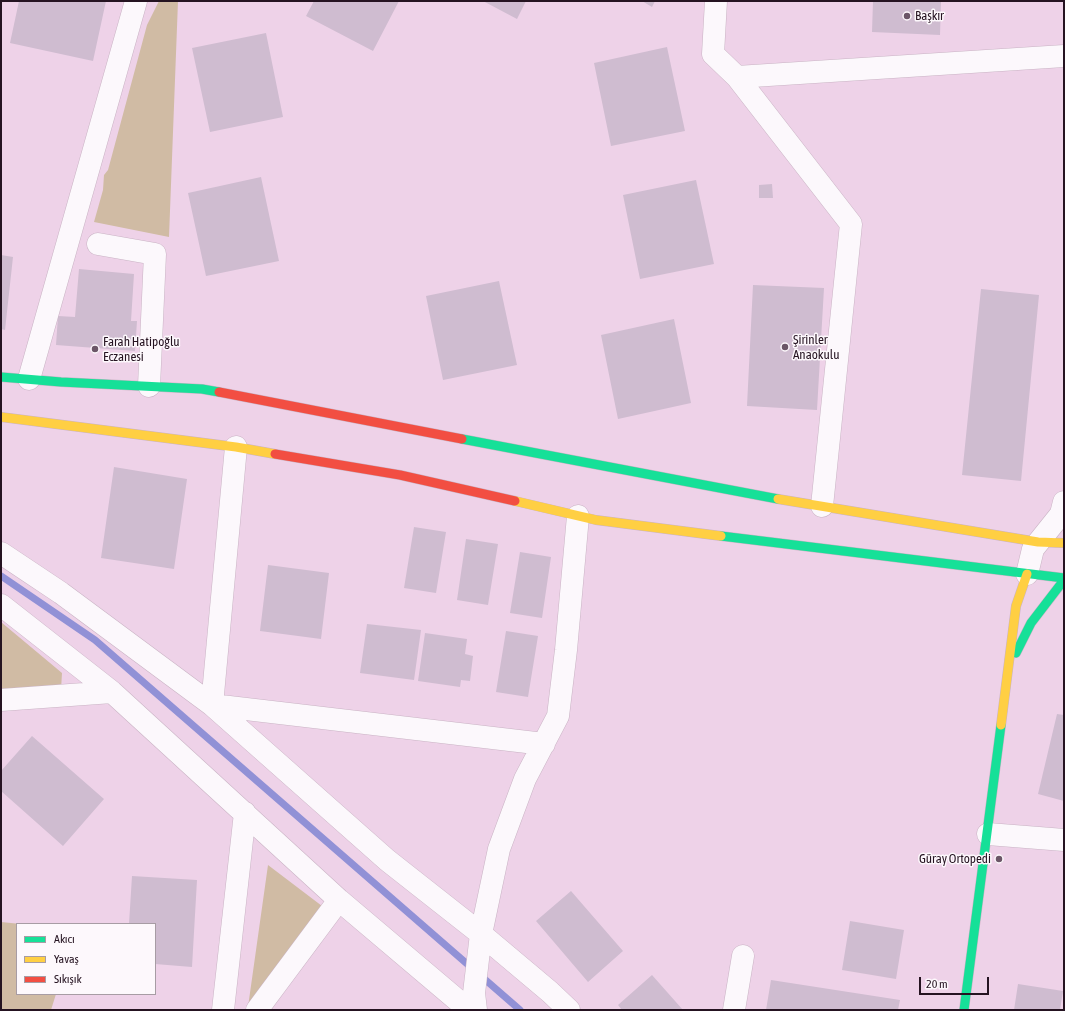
<!DOCTYPE html>
<html>
<head>
<meta charset="utf-8">
<style>
  body { margin:0 }
  #map { position:relative; width:1065px; height:1011px; overflow:hidden; background:#eed2e8; font-family:"Asap Condensed",sans-serif }
  canvas { display:block }
  .frame { position:absolute; inset:0; border:2px solid #251321; pointer-events:none }
  .legend { position:absolute; left:16px; top:923px; width:140px; height:72px; box-sizing:border-box; background:#fdf8fc; border:1px solid #a79ca4; margin:0; padding:5px 7px; list-style:none; font-size:12px; color:#251321 }
  .legend li { display:flex; align-items:center; gap:8px; height:20px }
  .legend b { width:20px; border:1px solid #a79ca4 }
  .scale { position:absolute; left:919px; top:977px; width:70px; height:18px; box-sizing:border-box; border:2px solid #251321; border-top:0; padding-left:5px; font-size:12px; line-height:14px; white-space:nowrap; color:#251321; -webkit-text-stroke:3px #fdf8fc; paint-order:stroke }
</style>
</head>
<body>
<div id="map">
<canvas width="1065" height="1011"></canvas>
<div class="frame"></div>
<ul class="legend">
<li><b style="height:5px;background:#16e098"></b>Akıcı</li>
<li><b style="height:5px;background:#ffcf43"></b>Yavaş</li>
<li><b style="height:5px;background:#f24e42"></b>Sıkışık</li>
</ul>
<div class="scale">20 m</div>
</div>
<script>
const context = document.querySelector('canvas').getContext('2d');
context.lineJoin = 'round';
function fillPath(path, color) { context.fillStyle = color; context.fill(path, 'evenodd'); }
function strokePath(path, color, width, dash) { context.strokeStyle = color; context.lineWidth = width; context.lineCap = dash ? 'butt' : 'round'; context.setLineDash(dash || []); context.stroke(path); }
function write(font, color, halo, rows, align = 'center') {
  context.font = font + ' "Asap Condensed",sans-serif'; context.lineWidth = 3; context.setLineDash([]); context.textBaseline = 'middle'; context.strokeStyle = halo; context.fillStyle = color; for (const [text, x, y, turn = 0] of rows) {
    context.save(); context.translate(x, y); context.rotate((+turn || 0) * Math.PI / 180); context.textAlign = isNaN(turn) ? turn : align; if (halo) context.strokeText(text, 0, 0); context.fillText(text, 0, 0); context.restore();
  }
}
const green = new Path2D(`
  M159 1H178L169 237 94 222 103 190 104 175 108 170 147 25Z
  M1 622 62 673 61 690 1 691Z
  M268 865 322 906 248 1007Z
  M1 922 21 924H17V994H56L51 1010H1Z`);
const stream = new Path2D(`
  M1 576 95 640 520 1010`);
const building = new Path2D(`
  M19 1H106L93 61 10 43Z
  M314 1H399L373 51 306 16Z
  M483 1H526L517 19Z
  M642 1H655L652 7Z
  M873 1H941L940 35 872 32Z
  M266 33 283 117 210 132 192 48Z
  M667 47 685 131 611 146 594 63Z
  M261 177 279 261 206 276 188 193Z
  M696 180 714 264 640 279 623 195Z
  M772 184 773 198H759V185Z
  M1 255 13 257 5 330 1 329Z
  M79 269 134 274 131 321H137L135 351 56 345 58 316 75 317Z
  M499 281 517 365 443 380 426 296Z
  M753 285 824 288 817 410 747 406Z
  M981 289 1039 295 1021 481 962 475Z
  M674 319 691 403 618 419 601 335Z
  M114 467 187 479 174 569 101 558Z
  M414 527 446 532 436 593 404 588Z
  M466 539 498 544 488 605 457 600Z
  M520 552 551 557 542 618 510 613Z
  M268 565 329 573 321 639 260 631Z
  M367 624 421 630 414 680 360 673Z
  M506 631 538 636 528 697 496 692Z
  M425 633 467 639 465 654 473 656 470 681 461 680 460 687 418 681Z
  M1057 714 1064 715V801L1038 794Z
  M32 736 104 799 63 846 1 791V771Z
  M132 876 197 880 192 967 155 964V924H129Z
  M571 891 623 951 588 982 536 921Z
  M850 921 904 930 896 979 842 970Z
  M652 975 683 1010H622L618 1005Z
  M771 980 900 1000 898 1010H766Z
  M1018 984 1063 991 1060 1010H1014Z`);
const street = new Path2D(`
  M716 1 713 54 737 77 851 224 822 506
  M737 77 1064 56
  M98 244 155 254 149 386
  M29 379 136 1
  M236 447 212 705 544 744
  M1 553 61 593 212 705 387 860 481 934 550 992 569 1010
  M1027 574 1033 549 1061 514 1064 502
  M1 605 112 692 339 900 469 1010
  M1 700 112 692
  M988 834 1064 840
  M223 1010 245 813
  M257 1010 339 900
  M476 1010 474 993 481 934 499 849 525 779 558 716 566 650 578 516
  M734 1010 743 956`);
const fast = new Path2D(`
  M1 377 61 382 202 389 219 392
  M462 439 778 499
  M721 536 1064 578
  M1016 653 1031 623 1064 580
  M964 1010 1001 725`);
const slow = new Path2D(`
  M1 417 236 447 275 454
  M778 499 1038 542 1064 543
  M515 501 596 520 721 536
  M1001 725 1016 606 1027 574`);
const jam = new Path2D(`
  M219 392 462 439
  M275 454 400 475 515 501`);
const markers = [
  [907,16,4,"#6b5667"],
  [785,347,4,"#6b5667"],
  [95,349,4,"#6b5667"],
  [999,859,4,"#6b5667"]
];
const poiNames = [
  ["Başkır",915,16],
  ["Şirinler",793,340],
  ["Anaokulu",793,355],
  ["Farah Hatipoğlu",103,342],
  ["Eczanesi",103,357],
  ["Güray Ortopedi",991,859,"right"]
];
fillPath(green, '#d0bba4');
strokePath(stream, '#9191d6', 7);
fillPath(building, '#cfbcd0');
strokePath(street, '#c9b3c4', 23);
strokePath(fast, '#c9b3c4', 10);
strokePath(slow, '#c9b3c4', 10);
strokePath(jam, '#c9b3c4', 10);
strokePath(street, '#fcf8fc', 22);
strokePath(fast, '#16e098', 9);
strokePath(slow, '#ffcf43', 9);
strokePath(jam, '#f24e42', 9);
for (const [x, y, r, color] of markers) { const dot = new Path2D(); dot.arc(x, y, r, 0, 2 * Math.PI); context.fillStyle = color; context.fill(dot); strokePath(dot, '#fdf8fc', 1.5); }
write('13px', '#251321', '#fdf8fc', poiNames, 'left');
</script>
</body>
</html>
